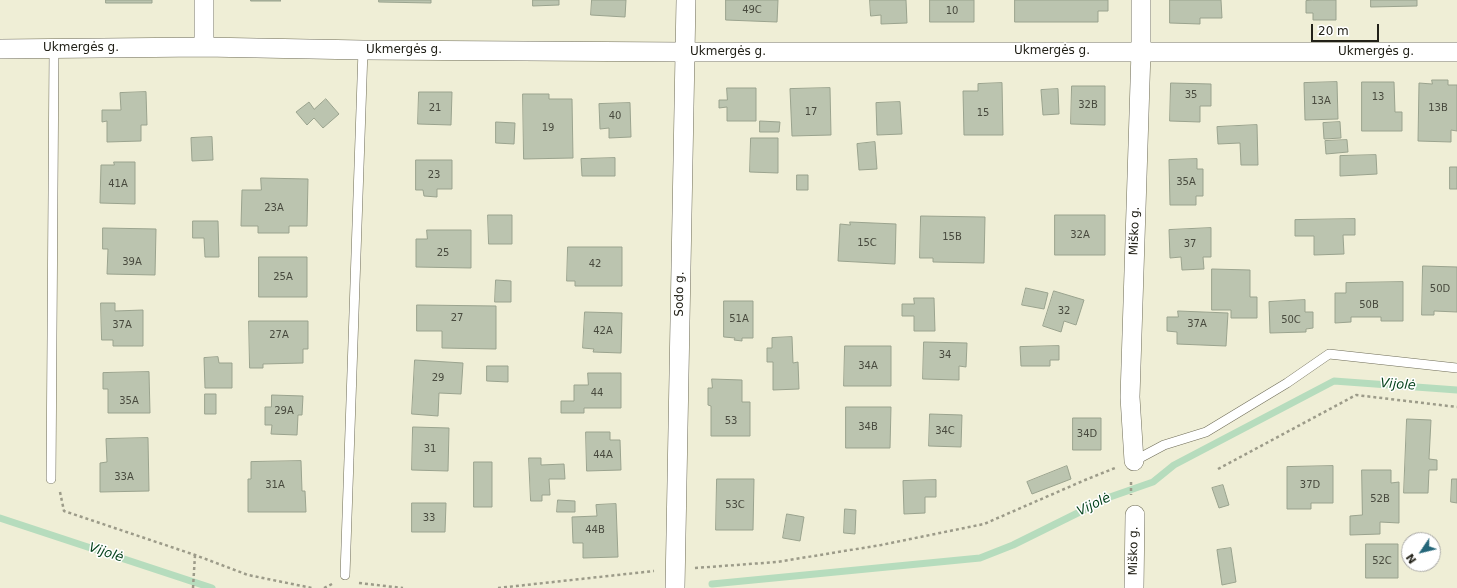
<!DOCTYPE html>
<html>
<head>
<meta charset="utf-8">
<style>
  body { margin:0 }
  #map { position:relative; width:1457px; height:588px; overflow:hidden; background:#efeed6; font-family:"DejaVu Sans",sans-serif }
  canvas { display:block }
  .north { position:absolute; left:1401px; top:532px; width:40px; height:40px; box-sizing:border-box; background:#fff; border:1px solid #a7a6a3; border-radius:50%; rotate:235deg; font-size:11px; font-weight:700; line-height:16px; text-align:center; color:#222118 }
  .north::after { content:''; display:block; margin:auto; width:14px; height:18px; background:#246679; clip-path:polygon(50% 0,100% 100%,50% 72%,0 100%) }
  .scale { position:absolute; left:1311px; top:24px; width:68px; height:18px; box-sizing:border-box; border:2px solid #222118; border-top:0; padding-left:5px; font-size:12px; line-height:14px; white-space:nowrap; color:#222118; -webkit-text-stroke:3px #fff; paint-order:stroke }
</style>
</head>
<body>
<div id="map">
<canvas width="1457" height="588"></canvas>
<div class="north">N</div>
<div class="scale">20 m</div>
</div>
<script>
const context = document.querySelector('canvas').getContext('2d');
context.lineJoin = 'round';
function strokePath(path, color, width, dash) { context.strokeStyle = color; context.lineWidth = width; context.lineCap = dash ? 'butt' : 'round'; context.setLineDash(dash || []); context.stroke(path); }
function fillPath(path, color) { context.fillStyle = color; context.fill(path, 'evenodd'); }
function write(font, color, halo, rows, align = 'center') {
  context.font = font + ' "DejaVu Sans",sans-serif'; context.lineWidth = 3; context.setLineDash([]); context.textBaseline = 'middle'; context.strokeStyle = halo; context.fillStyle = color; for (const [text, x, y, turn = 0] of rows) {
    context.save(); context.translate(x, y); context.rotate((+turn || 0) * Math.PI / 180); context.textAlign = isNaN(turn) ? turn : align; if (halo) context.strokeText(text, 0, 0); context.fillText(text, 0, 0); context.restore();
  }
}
const stream = new Path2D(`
  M0 518 212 588
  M712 584 980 558 1013 545 1110 497 1153 482 1174 465 1334 381 1457 390`);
const building = new Path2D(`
  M106 0H152V3H106Z
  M251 0H280L281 1H251Z
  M379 0H431V3L379 2Z
  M533 0H559V5L533 6Z
  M592 0H626L625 17 591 15Z
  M726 0H778L777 22 726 20Z
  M870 0H906L907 23 881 24V15L871 16Z
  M930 0H974V22H930Z
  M1015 0H1108V11H1098V22H1015Z
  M1170 0H1221L1222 18H1200V24L1170 23Z
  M1313 0H1336V20H1313V13H1306V1Z
  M1371 0H1417V6L1371 7Z
  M1432 80H1448V85H1457V131L1451 130V142L1418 141 1419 83 1432 84Z
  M1337 82 1338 119 1305 120 1304 83Z
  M1362 82H1394L1395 112H1402V131H1362Z
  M1002 83 1003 135H964L963 91H978V84Z
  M1171 83 1211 84V106H1200V122L1170 121Z
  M1072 86H1105V125L1071 124Z
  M727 88H756V121H727V107L719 108V100H727Z
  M830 88 831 135 792 136 790 89Z
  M1058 89 1059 114 1043 115 1041 90Z
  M146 92 147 125H141V141L107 142V121L102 122V110H121L120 93Z
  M419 92H452L451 125 418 124Z
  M523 94H549V99H572L573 158 524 159Z
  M326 99 339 114 323 128 314 118 307 125 296 112 309 102 314 109Z
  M900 102 902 134 877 135 876 103Z
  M630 103 631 137 609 138V128L600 129 599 104Z
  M760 121 780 122 779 132H760Z
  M496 122 515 123 514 144 496 143Z
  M1340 122 1341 138 1324 139 1323 123Z
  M1257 125 1258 165H1241L1240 143 1218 144 1217 127Z
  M212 137 213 160 192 161 191 138Z
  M751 138H778V173L750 172Z
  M1347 140 1348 152 1326 154 1325 141Z
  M875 142 877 169 859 170 857 144Z
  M1376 155 1377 174 1340 176V156Z
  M615 158V176H582L581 159Z
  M1197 159V169H1203V196H1196V205H1170L1169 160Z
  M416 160H452V189H437V197L424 196 423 190H416Z
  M114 162H135V204L100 203 101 165H114Z
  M1450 167H1457V189H1450Z
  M797 175H808V190H797Z
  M261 178 308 179 307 226H289V233H258V226H241L242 190H261Z
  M488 215H512V244H489Z
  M1055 215H1105V255H1055Z
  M921 216 985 217 984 263 933 262V258H920Z
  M1355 219V235H1343L1344 254 1314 255V236H1295V220Z
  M193 221H218L219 257H205L204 238H193Z
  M850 222 896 224 895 264 838 261 840 224 850 225Z
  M103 228 156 229 155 275 107 274 108 249H103Z
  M1211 228V257H1203L1204 269 1182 270 1181 257 1170 258 1169 230Z
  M427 230H471V268L416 267V239H427Z
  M568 247H622V286H575V281H567Z
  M259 257H307V297H259Z
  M1423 266 1457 267V312L1434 311V315H1422Z
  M1212 269 1250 270V297H1257V318H1231V310H1212Z
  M496 280 511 281V302H495Z
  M1403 282V321H1381V317H1351V322L1335 323V293H1346V283Z
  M1026 288 1048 293 1044 309 1022 305Z
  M1054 291 1084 300 1076 325 1064 321 1061 332 1043 326Z
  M914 298H934L935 331H914V316H902V304H914Z
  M1305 300V312H1313V328L1306 329V332L1270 333 1269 302Z
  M724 301H753V338H742V341L734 340 735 338 724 337Z
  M101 303H115V311L143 310V346H113V340H102Z
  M417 305 496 306V349L442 348V331H417Z
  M1178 311 1228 313 1226 346 1177 344V332L1167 331V317H1178Z
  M585 312 622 313 621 353 593 352 594 349 583 348Z
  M249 321H308V349H303V363L263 364V368H250Z
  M792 337 793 363 798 362 799 389 773 390V362H767V348H772V338Z
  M924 342 967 343 966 367 959 366V380L923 379Z
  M845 346H891V386H844Z
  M1059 346V360H1050V366H1021L1020 347Z
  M218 357 219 363H232V388H205L204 358Z
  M415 360 463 363 461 394 439 393 438 416 412 414Z
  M487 366H508V382L487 381Z
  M149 372 150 413H108V389H103V373Z
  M588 373H621V408H584V413H561V401H574V385H588Z
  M712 379 742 380V402H750V436H711V406L708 405V388H712Z
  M205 394H216V414H205Z
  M272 395 303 396 302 415H298L297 435 271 434 272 425H265V407H271Z
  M846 407H891L890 448H846Z
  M930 414 962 415 961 447 929 446Z
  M1073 418H1101V450H1073Z
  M1407 419 1431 420 1429 459 1437 460V470H1429L1428 493H1404Z
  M413 427 449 428 448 471 412 470Z
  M586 432H610V440H620L621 470 587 471Z
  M148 438 149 491 100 492V463L107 462 106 439Z
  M529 458H541V465L564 464 565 479H549L550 495H542V501H531Z
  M301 461 302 491H305L306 512H248V479H251V462Z
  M474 462H492V507H474Z
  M1067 466 1071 479 1032 494 1027 482Z
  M1333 466V503H1311V509H1287V467Z
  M1362 470H1391V483L1399 482V523L1380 522V534L1350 535V516L1362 515Z
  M717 479H754L753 530H716Z
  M1452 479H1457V503L1451 502Z
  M936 480V497H925V513L904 514 903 481Z
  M1223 485 1229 505 1219 508 1212 488Z
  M558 500 575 501V512H557Z
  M412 503H446L445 532H412Z
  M616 504 618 557 583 558V543H573L572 517 597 516 596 505Z
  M845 509 856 510 855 534 844 533Z
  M787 514 804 517 800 541 783 538Z
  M1366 544H1398V578H1366Z
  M1231 548 1236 582 1222 585 1217 550Z`);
const path = new Path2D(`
  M1218 469 1356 395 1457 407
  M1131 482V495
  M60 492 64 511 195 555 248 575 312 588
  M695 568 777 562 881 545 984 524 1085 480 1115 468
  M359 583 403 588
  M193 588 195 555
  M324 588 332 584
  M498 588 654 571`);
const service = new Path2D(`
  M1134 461 1164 445 1206 432 1287 383 1329 354 1457 368
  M51 479 54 49
  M345 575 363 50`);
const minor = new Path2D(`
  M204 0V47
  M0 49 204 47 363 50 684 52H1457
  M1134 461 1130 397 1141 51V0
  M675 588 686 0
  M1134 588 1135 515`);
const numberNames = [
  ["49C",752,10],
  ["10",952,11],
  ["35",1191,95],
  ["13",1378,97],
  ["13A",1321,101],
  ["32B",1088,105],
  ["21",435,108],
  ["13B",1438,108],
  ["17",811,112],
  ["15",983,113],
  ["40",615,116],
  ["19",548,128],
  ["23",434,175],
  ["35A",1186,182],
  ["41A",118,184],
  ["23A",274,208],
  ["32A",1080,235],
  ["15B",952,237],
  ["15C",867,243],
  ["37",1190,244],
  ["25",443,253],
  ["39A",132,262],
  ["42",595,264],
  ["25A",283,277],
  ["50D",1440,289],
  ["50B",1369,305],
  ["32",1064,311],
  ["27",457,318],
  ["51A",739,319],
  ["50C",1291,320],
  ["37A",1197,324],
  ["37A",122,325],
  ["42A",603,331],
  ["27A",279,335],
  ["34",945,355],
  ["34A",868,366],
  ["29",438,378],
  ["44",597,393],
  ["35A",129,401],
  ["29A",284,411],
  ["53",731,421],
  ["34B",868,427],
  ["34C",945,431],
  ["34D",1087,434],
  ["31",430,449],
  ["44A",603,455],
  ["33A",124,477],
  ["31A",275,485],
  ["37D",1310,485],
  ["52B",1380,499],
  ["53C",735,505],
  ["33",429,518],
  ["44B",595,530],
  ["52C",1382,561]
];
const streetNames = [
  ["Ukmergės g.",81,48],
  ["Ukmergės g.",404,50],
  ["Ukmergės g.",1052,51],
  ["Ukmergės g.",728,52],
  ["Ukmergės g.",1376,52],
  ["Miško g.",1135,231,-88],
  ["Sodo g.",680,294,-89],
  ["Miško g.",1134,551,-89]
];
const waterNames = [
  ["Vijolė",1398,385,4],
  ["Vijolė",1094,505,-26],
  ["Vijolė",106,553,18]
];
strokePath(stream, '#b6dcbd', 7);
fillPath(building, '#bbc4af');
strokePath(building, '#9aa38e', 1);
strokePath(service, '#6e6c57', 10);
strokePath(minor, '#6e6c57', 20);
strokePath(path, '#9c9b89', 2.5, [3, 3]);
strokePath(service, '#fff', 9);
strokePath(minor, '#fff', 19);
write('10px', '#484a3e', null, numberNames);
write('12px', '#222118', '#fff', streetNames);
write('italic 13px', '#07441d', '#fff', waterNames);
</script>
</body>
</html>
